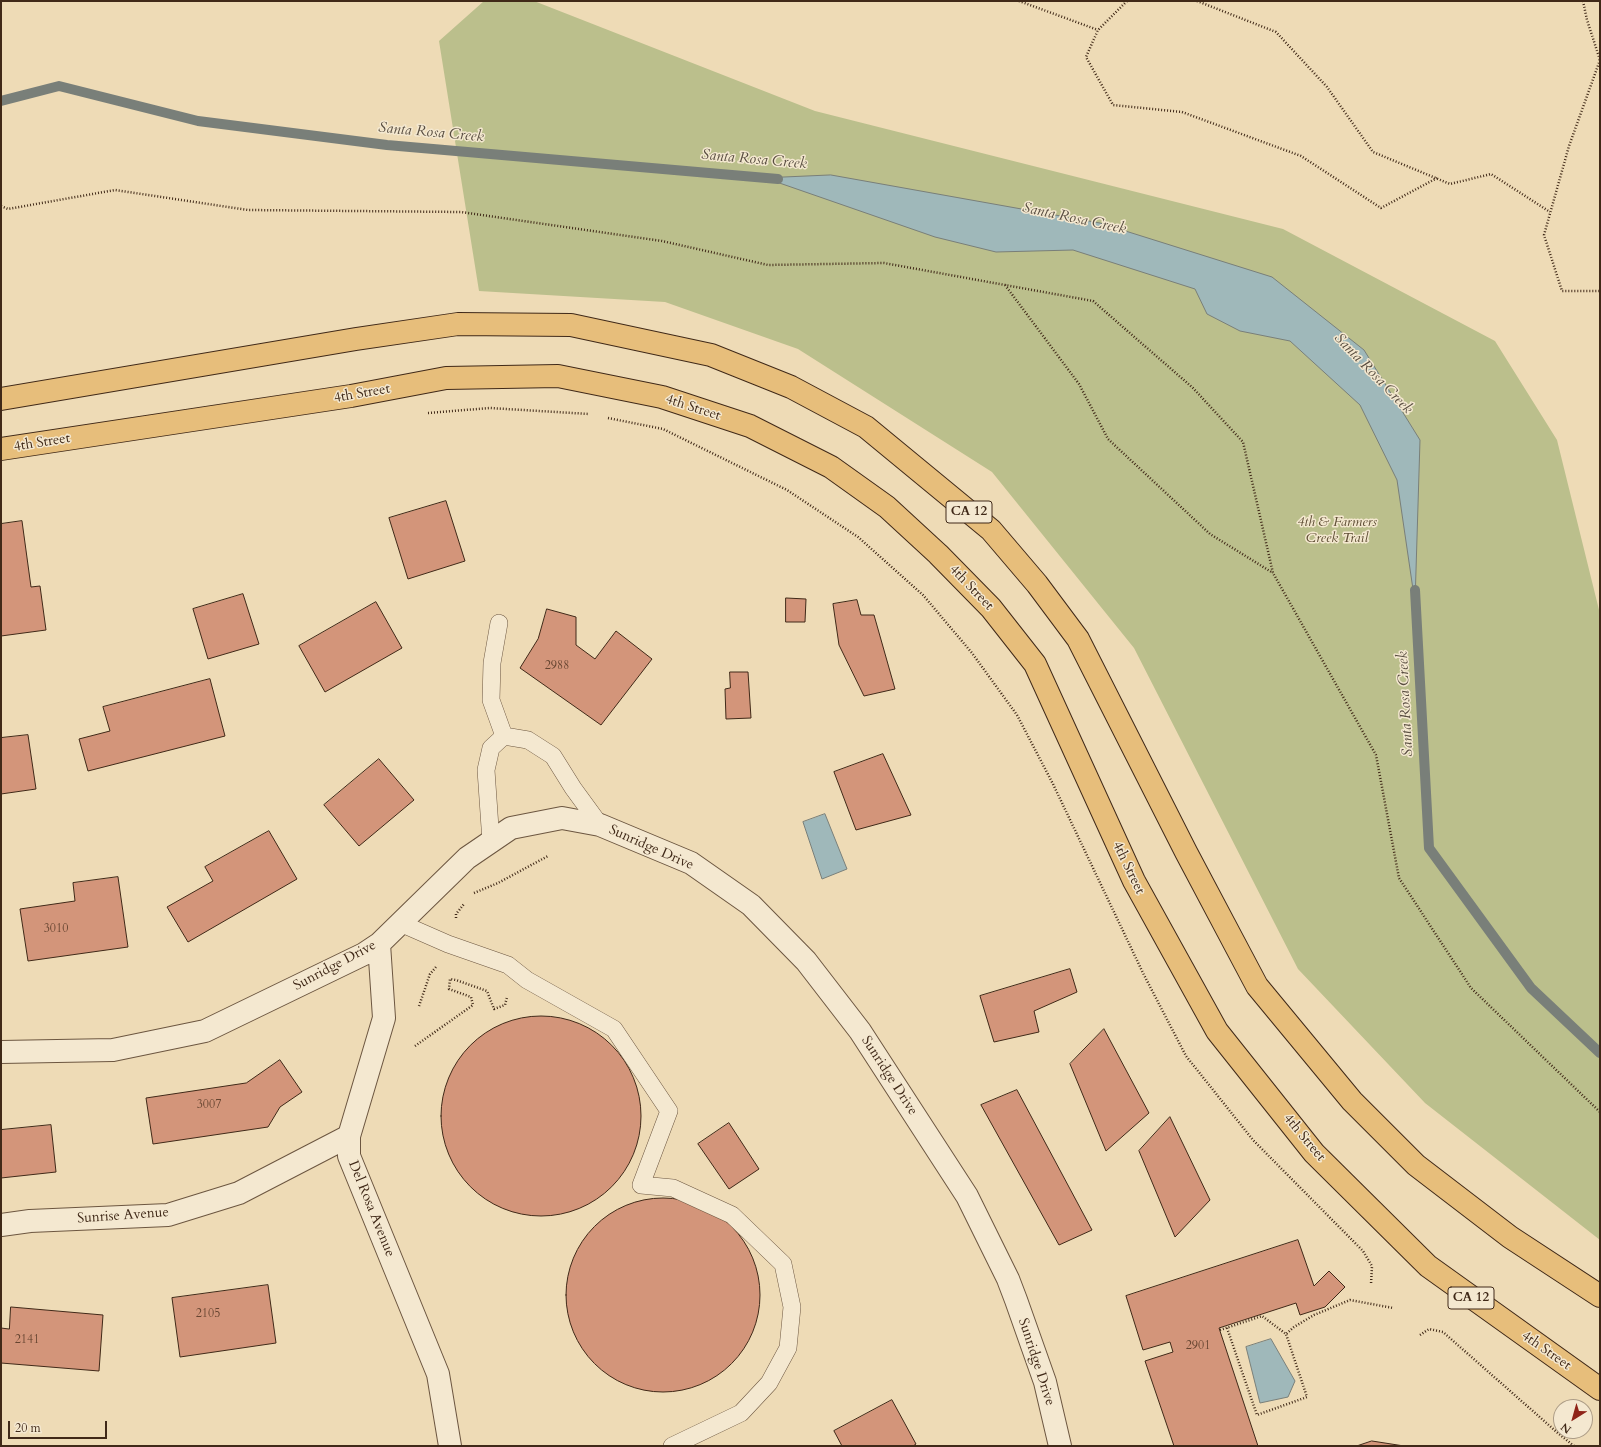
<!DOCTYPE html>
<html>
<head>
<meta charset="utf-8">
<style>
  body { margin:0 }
  #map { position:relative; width:1601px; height:1447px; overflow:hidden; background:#eedbb6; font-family:Cardo,serif }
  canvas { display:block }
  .frame { position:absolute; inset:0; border:2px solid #402918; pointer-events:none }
  .north { position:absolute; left:1553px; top:1399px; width:40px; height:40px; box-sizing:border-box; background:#f4e8d0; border:1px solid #ac9c86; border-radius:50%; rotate:217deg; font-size:11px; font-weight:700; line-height:16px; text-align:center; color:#402918 }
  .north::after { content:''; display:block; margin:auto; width:14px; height:18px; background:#8f2418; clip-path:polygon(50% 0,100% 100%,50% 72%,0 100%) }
  .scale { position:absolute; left:8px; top:1421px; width:99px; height:18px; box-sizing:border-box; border:2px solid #402918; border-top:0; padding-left:5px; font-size:12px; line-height:14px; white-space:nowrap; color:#402918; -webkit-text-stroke:3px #f4e8d0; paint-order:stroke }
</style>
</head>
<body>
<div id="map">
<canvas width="1601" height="1447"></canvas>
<div class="frame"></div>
<div class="north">N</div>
<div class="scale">20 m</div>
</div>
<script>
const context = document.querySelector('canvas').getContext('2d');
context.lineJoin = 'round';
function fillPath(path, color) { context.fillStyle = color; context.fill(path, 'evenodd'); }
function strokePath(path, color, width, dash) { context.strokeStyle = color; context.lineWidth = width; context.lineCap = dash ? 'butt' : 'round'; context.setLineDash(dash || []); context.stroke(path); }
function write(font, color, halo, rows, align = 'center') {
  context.font = font + ' Cardo,serif'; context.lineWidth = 3; context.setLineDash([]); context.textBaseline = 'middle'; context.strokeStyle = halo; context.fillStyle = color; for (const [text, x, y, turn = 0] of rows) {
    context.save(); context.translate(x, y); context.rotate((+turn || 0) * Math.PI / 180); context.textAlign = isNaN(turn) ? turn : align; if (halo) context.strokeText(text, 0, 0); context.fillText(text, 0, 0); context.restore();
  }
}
const green = new Path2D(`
  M484 1H534L815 111 1283 229 1495 341 1557 440 1600 614V1240L1425 1103 1298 969 1134 648 992 472 798 349 665 302 479 291 439 41Z`);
const water = new Path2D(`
  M831 175 1100 223 1272 277 1364 350 1420 440 1415 603 1397 480 1360 405 1290 341 1240 331 1207 314 1195 289 1073 250 996 252 935 237 765 178Z
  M825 814 847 869 822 879 803 822Z
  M1271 1339 1295 1381 1288 1397 1260 1403 1246 1347Z`);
const stream = new Path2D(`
  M1 101 59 86 198 121 387 145 778 179
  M1415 590 1429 848 1531 988 1600 1053`);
const building = new Path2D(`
  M446 501 465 561 408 579 389 518Z
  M22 521 31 587 40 586 46 630 1 636V524Z
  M243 594 259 644 208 659 193 609Z
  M786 598 806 599 805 622H786Z
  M857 600 861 615H874L895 689 864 696 839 645 833 604Z
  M376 602 402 648 325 692 299 646Z
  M547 609 576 617V645L595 659 616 631 652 659 601 725 520 668 538 639Z
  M730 672H748L751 718 726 719 725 689 730 688Z
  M210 679 225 736 88 771 79 739 110 731 103 707Z
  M28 735 36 789 1 794V738Z
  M883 754 911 815 856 830 834 772Z
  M379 759 414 800 359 846 324 805Z
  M269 831 297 879 188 942 167 907 213 881 205 867Z
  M118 877 128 947 28 961 20 909 75 901 73 883Z
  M1070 969 1077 992 1034 1011 1039 1032 994 1042 980 996Z
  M441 1116a100 100 0 1 1 200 0a100 100 0 1 1-200 0Z
  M1104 1029 1149 1113 1106 1151 1070 1064Z
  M280 1060 302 1092 280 1107 268 1127 153 1144 146 1098 246 1083Z
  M1017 1090 1092 1230 1059 1245 981 1105Z
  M1170 1117 1210 1200 1175 1237 1139 1151Z
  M729 1123 759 1169 729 1189 698 1144Z
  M51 1125 56 1172 1 1178V1130Z
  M566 1295a97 97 0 1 1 194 0a97 97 0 1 1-194 0Z
  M1298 1240 1314 1286 1329 1271 1345 1287 1325 1307 1300 1315 1296 1303 1219 1328 1258 1446H1174L1145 1361 1173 1352 1170 1342 1143 1350 1126 1296Z
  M268 1285 276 1343 180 1357 172 1298Z
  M11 1307 103 1315 99 1371 1 1363V1328L9 1329Z
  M892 1400 916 1444 913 1446H842L834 1431Z
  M1372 1441 1404 1446H1357Z`);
const path = new Path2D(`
  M1019 1 1098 30
  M1127 1 1098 30 1086 57 1113 105 1182 112 1301 156 1381 208 1437 178
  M1197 1 1276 32 1327 87 1373 152 1450 184 1491 174 1550 212
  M1583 1 1587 20 1600 60
  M1600 60 1569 146 1544 235 1562 291H1600
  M1 206 8 209 115 190 248 210 461 212 662 241 768 265 884 263 1093 301 1193 388 1243 442 1273 573 1376 755 1399 878 1471 988 1600 1112
  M1005 285 1079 384 1108 439 1210 534 1273 573
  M428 413 490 408 589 414
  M608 418 663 429 787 490 858 537 923 595 972 653 1017 715 1053 784 1144 975 1186 1056 1253 1140 1363 1251 1372 1266 1371 1284
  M474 893 498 883 548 856
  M456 918V914L464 904
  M419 1006 430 974 436 967
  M415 1046 473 1005 471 997 449 989 450 979 456 980 487 991 494 1009 505 1005 507 997
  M1227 1328 1257 1415 1307 1397 1286 1334
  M1220 1330 1262 1316 1286 1334 1294 1327 1314 1315 1350 1300 1393 1308
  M1420 1335 1429 1329 1443 1332 1559 1434 1574 1446`);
const lane = new Path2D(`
  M504 736 528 740 553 756 573 788 600 825
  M491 842 486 770 491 748 504 736 491 700 492 663 499 623
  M400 923 448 944 508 965 527 980 614 1029 669 1111 641 1185 673 1188 732 1215 783 1264 792 1307 788 1348 769 1383 741 1413 672 1446`);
const street = new Path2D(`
  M379 944 384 1018 349 1136V1156L438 1374 450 1446
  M1 1052 113 1050 205 1031 364 954 379 944 467 858 511 828 562 818 600 825 691 863 751 905 806 961 860 1031 967 1196 1008 1279 1016 1300 1045 1382 1060 1446
  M1 1225 30 1221 168 1215 239 1193 349 1136`);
const primary = new Path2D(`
  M1 399 356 339 458 324 571 325 711 355 791 387 866 427 991 530 1037 584 1078 639 1186 852 1257 986 1352 1101 1416 1165 1510 1237 1600 1296
  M1 449 351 396 446 378 558 376 662 397 750 426 831 467 887 507 938 554 991 608 1035 664 1134 881 1217 1031 1314 1153 1428 1266 1600 1389`);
const numberNames = [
  ["2988",557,666],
  ["3010",56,929],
  ["3007",209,1105],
  ["2105",208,1314],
  ["2141",27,1340],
  ["2901",1198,1346]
];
const shields = [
  [969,512,46],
  [1471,1298,46]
];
const shieldNames = [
  ["CA 12",969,512],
  ["CA 12",1471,1298]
];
const streetNames = [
  ["4th Street",362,394,-10],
  ["4th Street",693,408,18],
  ["4th Street",42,443,-9],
  ["4th Street",971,588,46],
  ["Sunridge Drive",651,848,24],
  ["4th Street",1128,868,64],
  ["Sunridge Drive",335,966,-28],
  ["Sunridge Drive",889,1076,57],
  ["4th Street",1304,1138,50],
  ["Del Rosa Avenue",371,1209,68],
  ["Sunrise Avenue",123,1216,-4],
  ["4th Street",1546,1351,35],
  ["Sunridge Drive",1036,1362,72]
];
const parkNames = [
  ["4th & Farmers",1337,523],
  ["Creek Trail",1337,539]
];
const waterNames = [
  ["Santa Rosa Creek",431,133,5],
  ["Santa Rosa Creek",754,160,5],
  ["Santa Rosa Creek",1074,219,12],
  ["Santa Rosa Creek",1373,374,46],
  ["Santa Rosa Creek",1406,704,-93]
];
fillPath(green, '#bbbf8c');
fillPath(water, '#9fb8ba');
strokePath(water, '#797f79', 1);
strokePath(stream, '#797f79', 10);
fillPath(building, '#d3957a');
strokePath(building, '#402918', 1);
strokePath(lane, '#6c5640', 18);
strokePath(street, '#6c5640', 24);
strokePath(primary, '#402918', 24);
strokePath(path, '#402918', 2.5, [1, 2]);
strokePath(lane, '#f4e8d0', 17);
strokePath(street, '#f4e8d0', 22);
strokePath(primary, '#e7be7b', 22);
write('12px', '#654430', null, numberNames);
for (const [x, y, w] of shields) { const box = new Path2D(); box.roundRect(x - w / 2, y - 11, w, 22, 3); context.fillStyle = '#f4e8d0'; context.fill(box); strokePath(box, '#402918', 1); }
write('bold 13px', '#402918', null, shieldNames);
write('14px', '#402918', '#f4e8d0', streetNames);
write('italic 14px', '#5f4e35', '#f4e8d0', parkNames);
write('italic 15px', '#584d40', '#f4e8d0', waterNames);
</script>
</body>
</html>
